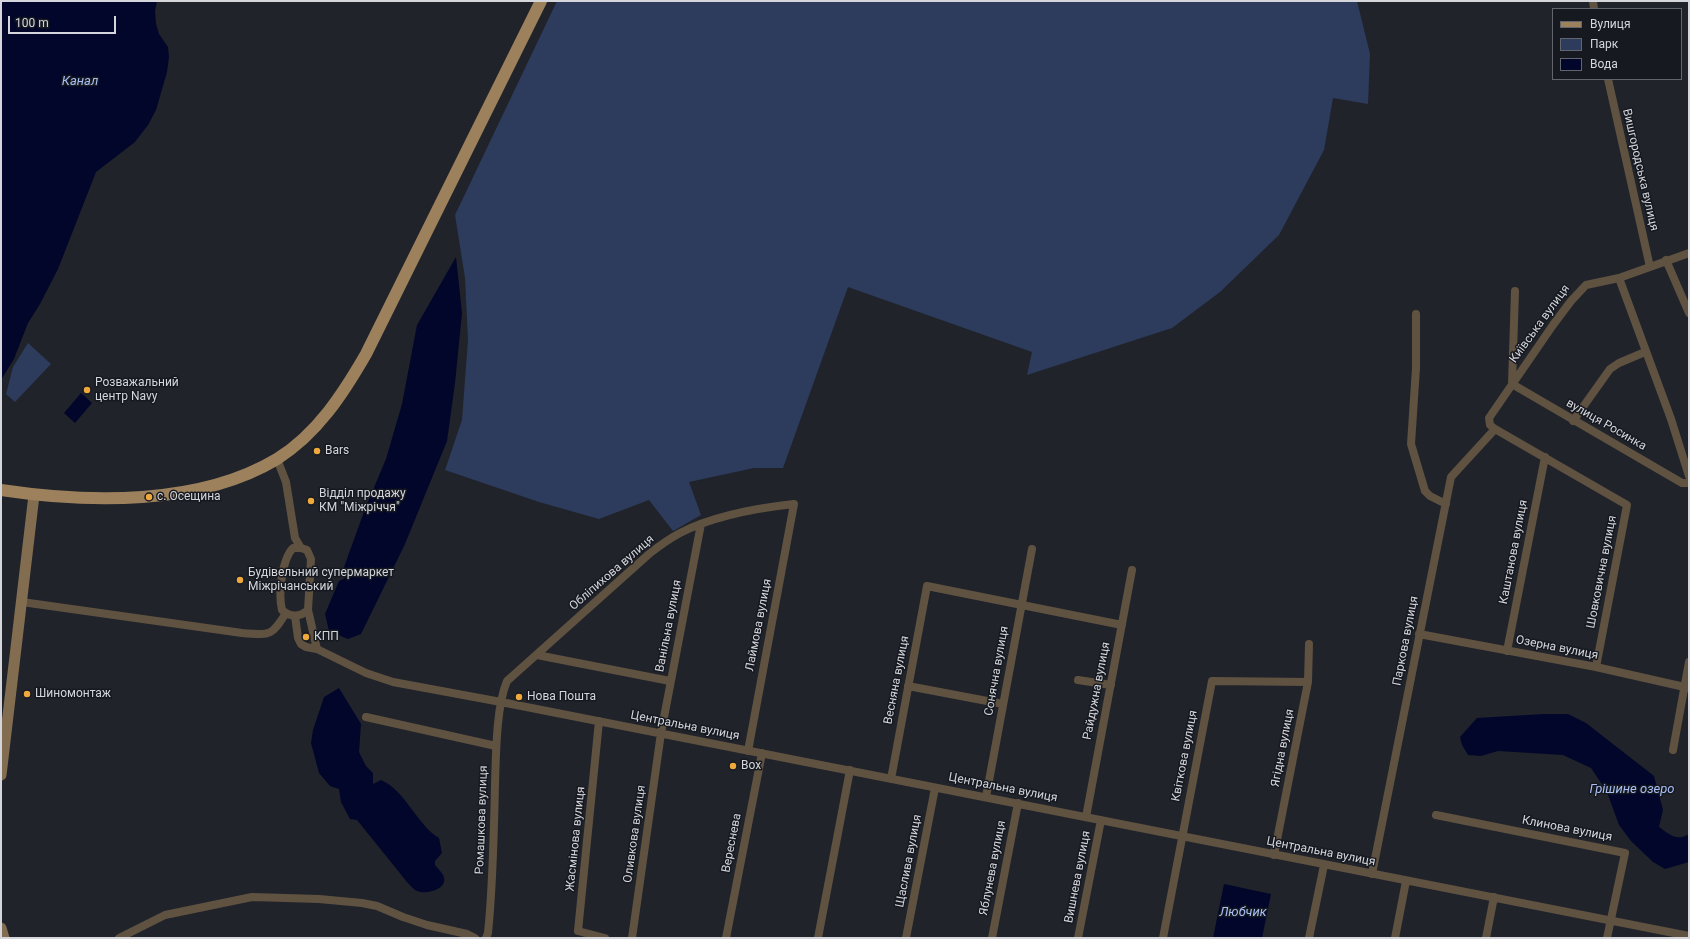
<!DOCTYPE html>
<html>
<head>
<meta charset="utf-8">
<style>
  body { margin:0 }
  #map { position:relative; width:1690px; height:939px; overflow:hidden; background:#20232a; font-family:Roboto,sans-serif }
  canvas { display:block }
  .frame { position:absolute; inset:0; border:2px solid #d4d6db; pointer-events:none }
  .legend { position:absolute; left:1552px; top:8px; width:130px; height:72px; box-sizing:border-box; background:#161920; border:1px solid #62656b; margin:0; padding:5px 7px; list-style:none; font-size:12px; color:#d4d6db }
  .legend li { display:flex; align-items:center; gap:8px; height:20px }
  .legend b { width:20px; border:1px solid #62656b }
  .scale { position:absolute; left:8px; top:16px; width:108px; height:18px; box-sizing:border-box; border:2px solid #d4d6db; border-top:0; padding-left:5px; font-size:12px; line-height:14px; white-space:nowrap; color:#d4d6db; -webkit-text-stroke:3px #161920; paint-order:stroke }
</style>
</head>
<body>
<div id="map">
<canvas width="1690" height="939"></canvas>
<div class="frame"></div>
<ul class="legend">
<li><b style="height:5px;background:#9d815c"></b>Вулиця</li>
<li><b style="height:11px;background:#2d3b5d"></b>Парк</li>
<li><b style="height:11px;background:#02062a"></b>Вода</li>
</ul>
<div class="scale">100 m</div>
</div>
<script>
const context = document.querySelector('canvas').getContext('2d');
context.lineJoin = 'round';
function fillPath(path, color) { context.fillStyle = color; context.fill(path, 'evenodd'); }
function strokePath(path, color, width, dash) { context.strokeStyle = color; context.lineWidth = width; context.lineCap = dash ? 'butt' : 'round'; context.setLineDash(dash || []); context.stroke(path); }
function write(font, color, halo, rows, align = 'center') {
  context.font = font + ' Roboto,sans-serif'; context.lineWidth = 3; context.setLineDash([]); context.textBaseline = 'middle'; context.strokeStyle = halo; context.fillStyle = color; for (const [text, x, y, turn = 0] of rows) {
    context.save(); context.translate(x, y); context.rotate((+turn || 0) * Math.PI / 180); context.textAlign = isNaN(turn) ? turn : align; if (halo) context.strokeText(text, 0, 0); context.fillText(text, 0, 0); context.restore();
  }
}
const green = new Path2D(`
  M557 1H1357L1370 54 1368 104 1333 98 1324 150 1279 235 1220 292 1172 328 1027 375 1032 352 848 287 783 468H754L689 482 701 515 673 531 649 500 599 519 539 502 445 470 462 420 468 340 465 278 455 215Z
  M28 343 51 364 15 402 6 394 13 367Z`);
const water = new Path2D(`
  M1 1H157L155 11 156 24 159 34 168 47 169 57 167 72 156 110 148 125 135 142 96 172 58 269 40 304 28 323 14 359 1 380Z
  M456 257 462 313 455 383 447 441 405 544 361 634 348 639 329 631 325 614 339 581 345 578 349 573 344 567 365 509 386 459 402 404 417 325Z
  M81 393 92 403 75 423 64 413Z
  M339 688 361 724 359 752 366 766 373 773V784L381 780C405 790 417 825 439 838L442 853 435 861V865C437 868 441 871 443 875 450 889 426 895 417 891 413 889 410 885 407 882L357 820 350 819 341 802 339 789 330 786 319 773 311 743 313 730 324 697Z
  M1544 714H1568L1586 723 1654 776 1663 810 1659 827C1669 834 1677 842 1689 834V862L1665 869 1653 862 1631 841 1619 825 1607 792 1591 768 1563 755 1498 751 1481 756 1468 755 1462 745 1460 737 1477 718Z
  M1224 884 1271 894 1262 938H1213Z`);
const street = new Path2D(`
  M1593 1 1594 9
  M1608 79 1650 267
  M1666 260 1689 313
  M1619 278 1671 419 1689 476
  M1515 291 1512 384 1682 483H1689
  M1416 314V368L1411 444 1425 491 1430 496 1446 504
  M1573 421 1610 369 1619 363 1645 352
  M277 459 286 482 295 538 301 548
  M293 548H301L307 550 311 559 308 610C300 617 291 618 282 610 278 594 282 559 293 548Z
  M22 602 242 633C270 635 271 637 286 613
  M308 610 317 649
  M295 616 298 638 301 644 306 647 317 649 366 673 393 682 501 702 1689 936
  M1419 634 1596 667 1689 688
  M1507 651 1545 457
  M537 655 670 681
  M1596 667 1627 505 1495 429 1490 425 1489 418 1553 325 1571 301 1586 285 1619 278 1689 253
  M1078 680 1111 685
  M908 686 1003 704
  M366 717 496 746
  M599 721 578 931 605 938
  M1673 750 1689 662
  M891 779 927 586 1122 625
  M986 797 1032 549
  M1436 815 1625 853 1607 938
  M1086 817 1132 570
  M1274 855 1308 682 1309 644
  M1372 874 1451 477 1495 429
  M119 938 165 915 252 897 319 899 362 903 377 906 403 917 427 925 467 934 475 938
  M486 938 488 933C493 884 494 834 495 784 496 755 496 707 507 681L649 554C659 546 669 539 680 533 713 516 757 508 794 504L748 751
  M632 938 661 733 701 524
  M726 938 762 753
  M818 938 850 770
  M906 938 935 788
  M992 938 1018 803
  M1078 938 1101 820
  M1163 938 1212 681 1308 682
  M1309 938 1324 865
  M1395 938 1406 881
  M1486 938 1494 897`);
const secondary = new Path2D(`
  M1 775 34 495
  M1 928 4 938`);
const primary = new Path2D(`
  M1 490C88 503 199 506 277 459 317 434 343 394 366 354L541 1`);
const markers = [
  [87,390,4,"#eea83c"],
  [317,451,4,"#eea83c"],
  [149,497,4,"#eea83c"],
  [311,501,4,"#eea83c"],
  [240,580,4,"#eea83c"],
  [306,637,4,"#eea83c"],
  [27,694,4,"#eea83c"],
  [519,697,4,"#eea83c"],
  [733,766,4,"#eea83c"]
];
const streetNames = [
  ["Вишгородська вулиця",1640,170,77],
  ["Київська вулиця",1540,324,-54],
  ["вулиця Росинка",1606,425,30],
  ["Каштанова вулиця",1514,552,-79],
  ["Шовковична вулиця",1602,572,-79],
  ["Обліпихова вулиця",612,573,-41],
  ["Лаймова вулиця",759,625,-79],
  ["Ванільна вулиця",669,626,-79],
  ["Паркова вулиця",1406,641,-79],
  ["Озерна вулиця",1557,648,11],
  ["Сонячна вулиця",997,671,-80],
  ["Весняна вулиця",897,680,-79],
  ["Райдужна вулиця",1097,691,-79],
  ["Центральна вулиця",685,726,11],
  ["Ягідна вулиця",1283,748,-79],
  ["Квіткова вулиця",1185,756,-79],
  ["Центральна вулиця",1003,788,11],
  ["Ромашкова вулиця",482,820,-88],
  ["Клинова вулиця",1567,829,11],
  ["Оливкова вулиця",635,834,-82],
  ["Жасмінова вулиця",576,839,-84],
  ["Вереснева",732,843,-79],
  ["Центральна вулиця",1321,852,11],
  ["Щаслива вулиця",909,861,-79],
  ["Яблунева вулиця",993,868,-79],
  ["Вишнева вулиця",1078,877,-79]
];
const poiNames = [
  ["Розважальний",95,383],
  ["центр Navy",95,397],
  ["Bars",325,451],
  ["Відділ продажу",319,494],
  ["КМ \"Міжріччя\"",319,508],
  ["с. Осещина",157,497],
  ["Будівельний супермаркет",248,573],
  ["Міжрічанський",248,587],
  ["КПП",314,637],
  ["Шиномонтаж",35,694],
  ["Нова Пошта",527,697],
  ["Box",741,766]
];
const waterNames = [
  ["Канал",80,82],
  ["Грішине озеро",1632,790],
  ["Любчик",1243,913]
];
fillPath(green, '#2d3b5d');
fillPath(water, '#02062a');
strokePath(street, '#605241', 8);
strokePath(secondary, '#826d51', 11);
strokePath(primary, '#9d815c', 12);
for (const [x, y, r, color] of markers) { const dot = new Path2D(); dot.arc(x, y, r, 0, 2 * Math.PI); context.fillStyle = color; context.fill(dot); strokePath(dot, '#161920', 1.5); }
write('12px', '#d4d6db', '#161920', streetNames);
write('12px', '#d4d6db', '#161920', poiNames, 'left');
write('italic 13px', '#a8bff6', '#161920', waterNames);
</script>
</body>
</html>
